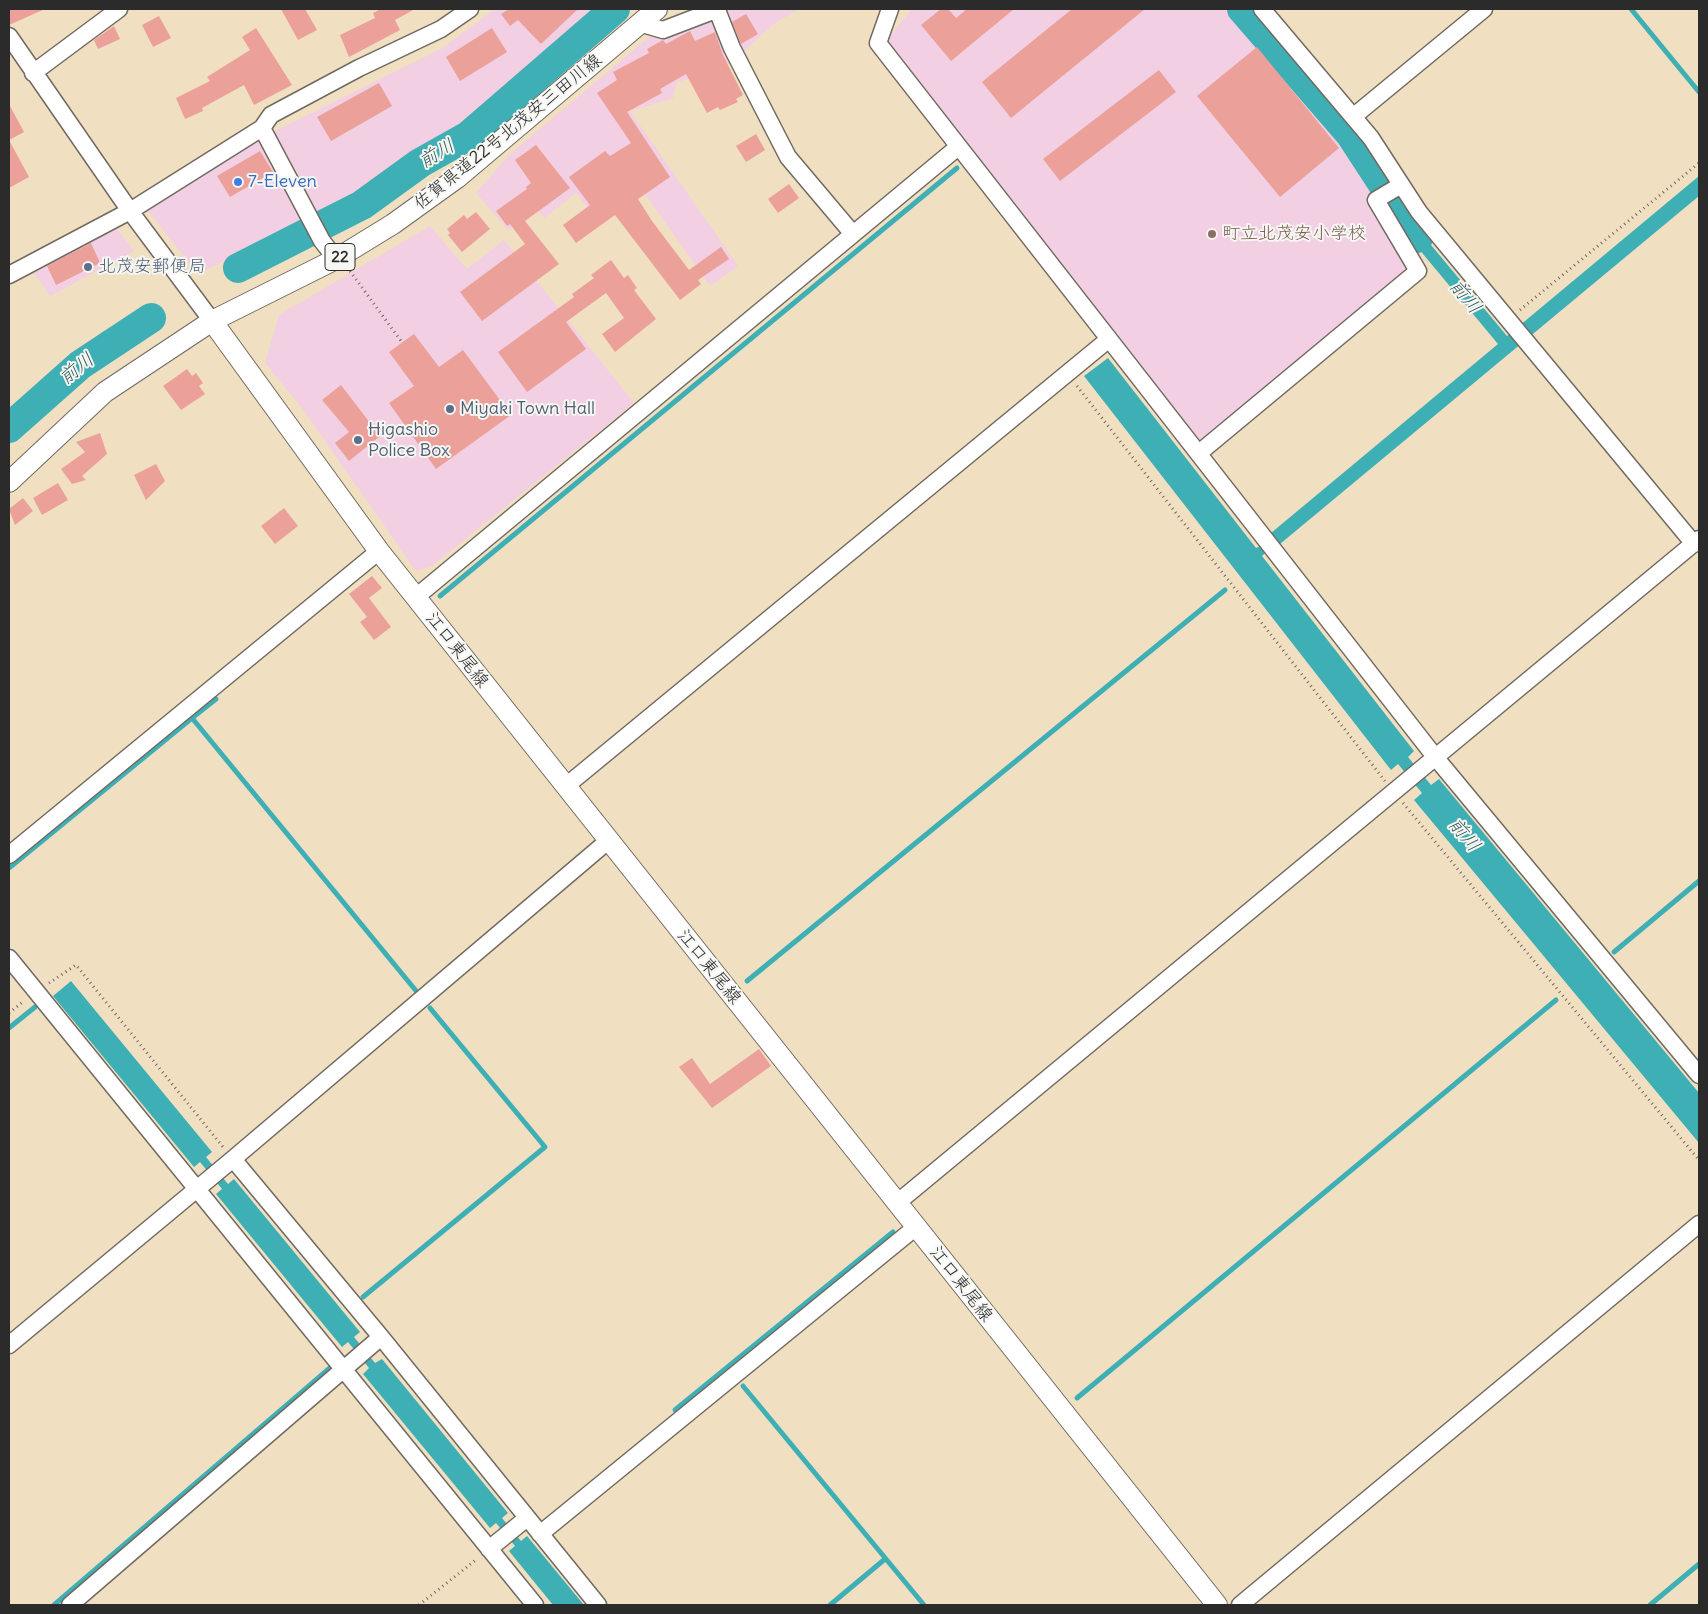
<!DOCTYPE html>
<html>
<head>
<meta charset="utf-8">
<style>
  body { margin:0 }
  #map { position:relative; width:1708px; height:1614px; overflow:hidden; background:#f1dfc2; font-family:Delius,sans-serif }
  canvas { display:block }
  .frame { position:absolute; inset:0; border:10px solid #2b2b2b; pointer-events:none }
</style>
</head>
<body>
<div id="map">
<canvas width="1708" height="1614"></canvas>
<div class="frame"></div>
</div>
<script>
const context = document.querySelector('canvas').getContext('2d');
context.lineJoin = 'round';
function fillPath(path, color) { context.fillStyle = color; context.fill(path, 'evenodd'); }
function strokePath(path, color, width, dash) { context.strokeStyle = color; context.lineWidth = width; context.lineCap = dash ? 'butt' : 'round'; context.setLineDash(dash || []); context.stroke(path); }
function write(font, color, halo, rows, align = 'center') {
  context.font = font + ' Delius,"Klee One",sans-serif'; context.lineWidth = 4; context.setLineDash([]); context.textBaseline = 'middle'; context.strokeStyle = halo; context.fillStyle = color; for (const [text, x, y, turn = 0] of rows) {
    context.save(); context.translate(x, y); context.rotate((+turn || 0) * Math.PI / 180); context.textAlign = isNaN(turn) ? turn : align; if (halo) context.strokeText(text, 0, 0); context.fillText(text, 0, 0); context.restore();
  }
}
const built = new Path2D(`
  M495 9H595L600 13 466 128 440 142 359 196 198 274 146 208 277 130 441 49Z
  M725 9H799L775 23 732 62 676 83 673 98 630 111 738 266 710 286 632 176 589 209 576 193 544 218 537 208 508 230 476 193 509 155 649 37 721 15Z
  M912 9H1235L1346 144 1377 190 1367 197 1413 271 1205 442 1197 441 885 42Z
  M113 224 134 251 50 296 31 269Z
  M430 226 467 269 504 240 634 403 432 566 416 571 302 408 265 363 279 315Z`);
const water = new Path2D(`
  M1699 176V196L1280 544 1271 533 1498 344 1423 254 1393 205 1399 202 1421 233 1507 336Z
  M1108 358 1256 548 1260 546 1265 553 1262 556 1414 751 1408 757 1431 785 1439 779 1699 1093V1143L1414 800 1422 793 1398 764 1391 770 1084 376Z
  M71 981 212 1152 206 1157 228 1184 234 1179 360 1332 354 1337 375 1363 382 1359 508 1513 502 1518 521 1541 527 1536 584 1605H553L509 1551 515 1546 496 1523 490 1528 363 1374 369 1368 348 1342 342 1347 216 1194 222 1189 200 1162 194 1167 53 996Z`);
const stream = new Path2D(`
  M1631 9 1699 92
  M440 596 957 168
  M216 699 192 718 417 992
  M9 868 192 718
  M1614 952 1699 881
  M747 981 1225 590
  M9 1028 35 1007
  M363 1297 545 1147 430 1008
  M743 1386 924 1605
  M1077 1398 1556 1000
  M675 1410 893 1232
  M54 1605 331 1367
  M830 1605 885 1559
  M1650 1605 1699 1564`);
const river = new Path2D(`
  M1242 9 1351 135 1418 238
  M238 268 362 205 420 163 468 136 615 9
  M9 428 80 365 151 318`);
const building = new Path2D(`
  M9 9H45L9 25Z
  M281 9H305L317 30 298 40Z
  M381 9H415L395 20 400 30 349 57 340 35 375 18 373 13Z
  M509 9H578L541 44 518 20 510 26 501 14Z
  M941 9H948L956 18 967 9H1014L951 61 921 25Z
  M1072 9H1145L1011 118 982 82Z
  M746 14 758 34 741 44 732 22Z
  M159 16 171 38 153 47 142 25Z
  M114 26 120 39 98 49 94 40Z
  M256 28 292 85 254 105 244 85 202 108 203 111 185 119 176 98 210 81 207 77 250 50 242 37Z
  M492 28 507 52 460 81 446 57Z
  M690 31 695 41 715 32 723 55 743 95 736 99 738 102 720 110 718 107 707 113 686 74 660 89 662 93 627 112 670 177 638 199 652 221 689 270 721 247 729 259 698 280 701 284 680 300 615 215 576 243 563 225 590 205 569 177 605 151 610 156 631 143 597 93 617 80 613 72 649 53 647 49 663 40 666 44Z
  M1257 47 1339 148 1280 197 1197 96Z
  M1159 70 1176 92 1060 181 1043 159Z
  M379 83 392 106 331 141 317 117Z
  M9 104 24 132 9 140 29 177 9 188Z
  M756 134 765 150 746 162 736 146Z
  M536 145 570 188 525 221 559 264 482 321 460 292 525 244 510 224 507 226 496 211 527 189 526 187 531 183 515 160Z
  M260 151 273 172 230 197 217 176Z
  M789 184 799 198 778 213 768 199Z
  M476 212 490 229 462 252 448 235 450 233 447 229 464 215 467 219Z
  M91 243 100 263 56 285 47 266Z
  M611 260 624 278 628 275 637 288 634 290 656 319 615 352 602 334 624 318 606 293 566 322 586 349 527 392 498 352 574 297 572 294 594 278 591 275Z
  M414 334 439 367 463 350 511 415 436 469 389 403 414 386 389 352Z
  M187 369 192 376 196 373 203 383 199 386 205 394 181 410 163 386Z
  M341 385 380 436 349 461 335 443 349 432 322 400Z
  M100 433 107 454 82 476 86 480 72 484 61 469 85 452 76 442Z
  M156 464 165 481 146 500 134 475Z
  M58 483 68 500 42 515 33 498Z
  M23 498 33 511 15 525 9 509Z
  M284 508 298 526 275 544 261 526Z
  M372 576 382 588 369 598 391 627 374 640 360 622 367 617 349 594Z
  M759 1049 771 1066 712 1108 679 1067 692 1058 710 1084Z`);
const path = new Path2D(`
  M350 271 401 341
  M1520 310 1699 163
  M1077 386 1385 781
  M1403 803 1699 1160
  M49 983 76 965 223 1147
  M9 1013 24 1001
  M419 1605 477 1559`);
const minor = new Path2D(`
  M890 9 878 43 1436 758 1699 1075
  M1262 9 1371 138 1419 212 1694 544
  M717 10 732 48 788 157 853 234
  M639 23 663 30 718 9
  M9 36 130 211 212 321
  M33 73 119 9
  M1354 116 1484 9
  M262 128 322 241 336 259
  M9 275 130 211 262 128 271 115 359 68 441 29 470 9
  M1199 453 1418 271 1376 200 1401 185
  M416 597 958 147
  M566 786 1109 339
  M9 855 379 551
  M9 958 535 1605
  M233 1159 381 1337 598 1605
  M897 1203 1699 539
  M9 1345 233 1159 609 840
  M540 1534 916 1227
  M489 1549 527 1518
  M70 1605 381 1337
  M1240 1605 1699 1224`);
const major = new Path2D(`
  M212 321 379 551 1217 1605
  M9 482 105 392 212 321 336 259 393 224 457 178 657 9`);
const markers = [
  [238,182,5,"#3f7fe0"],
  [1212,234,5,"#8d6e63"],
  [88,267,5,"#5c6f8a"],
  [450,409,5,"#5c6f8a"],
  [358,440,5,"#5c6f8a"]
];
const shields = [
  [340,257,30]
];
const shieldNames = [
  ["22",340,257]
];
const streetNames = [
  ["佐賀県道22号北茂安三田川線",508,132,-39],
  ["江口東尾線",457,650,52],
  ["江口東尾線",709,967,51],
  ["江口東尾線",961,1284,52]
];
const shopNames = [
  ["7-Eleven",248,182]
];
const educationNames = [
  ["町立北茂安小学校",1222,234]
];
const serviceNames = [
  ["北茂安郵便局",98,267],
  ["Miyaki Town Hall",460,409],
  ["Higashio",368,430],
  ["Police Box",368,451]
];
const waterNames = [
  ["前川",437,154,-31],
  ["前川",1465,297,50],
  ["前川",77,369,-38],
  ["前川",1464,835,50]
];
fillPath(built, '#f2cfe2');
fillPath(water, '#3eafb5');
strokePath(stream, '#3eafb5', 5);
strokePath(river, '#3eafb5', 30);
fillPath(building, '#eca09a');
strokePath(minor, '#706a60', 19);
strokePath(major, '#706a60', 22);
strokePath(path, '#706a60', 3, [1, 4]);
strokePath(minor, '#fff', 16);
strokePath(major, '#fff', 20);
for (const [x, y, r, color] of markers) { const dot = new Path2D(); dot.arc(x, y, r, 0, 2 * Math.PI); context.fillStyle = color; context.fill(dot); strokePath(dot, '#f6f6f2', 2); }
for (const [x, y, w] of shields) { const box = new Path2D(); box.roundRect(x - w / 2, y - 13.5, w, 27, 4); context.fillStyle = '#f6f6f2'; context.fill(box); strokePath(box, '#2b2b2b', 1); }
write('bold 16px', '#2b2b2b', null, shieldNames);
write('18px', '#2b2b2b', '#f6f6f2', streetNames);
write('18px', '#366cbe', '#f6f6f2', shopNames, 'left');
write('18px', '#785e54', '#f6f6f2', educationNames, 'left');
write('18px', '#4e5e75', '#f6f6f2', serviceNames, 'left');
write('italic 19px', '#32595b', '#f6f6f2', waterNames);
</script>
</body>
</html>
